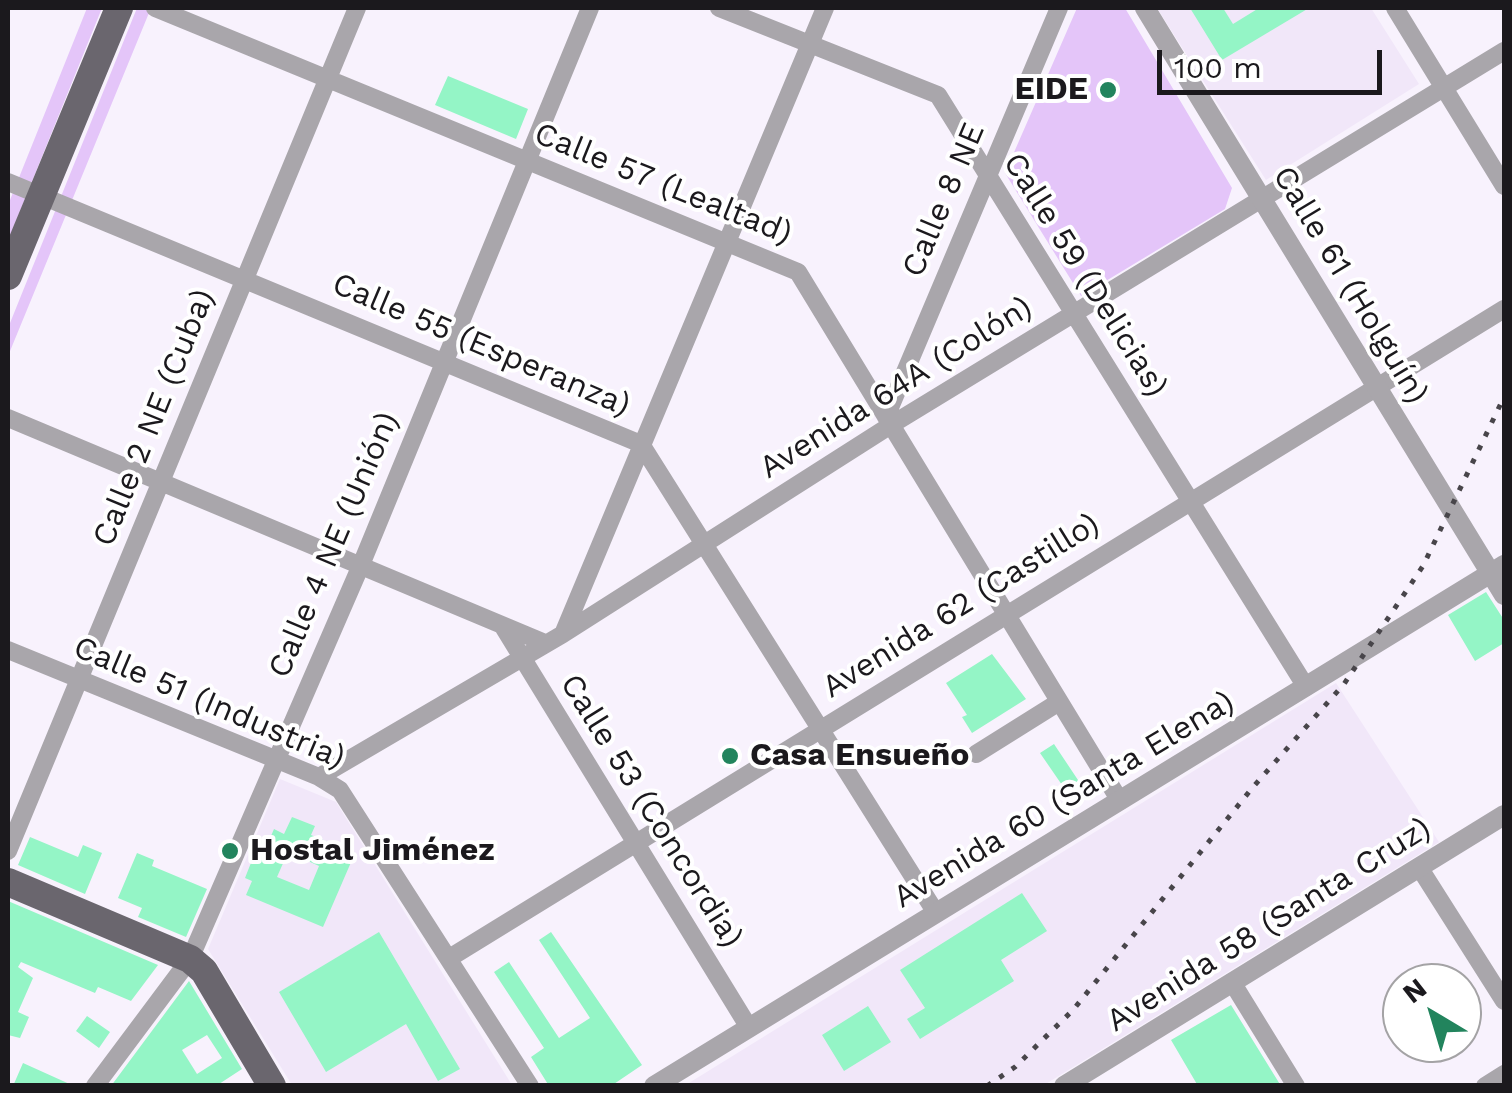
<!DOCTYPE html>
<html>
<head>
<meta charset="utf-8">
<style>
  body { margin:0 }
  #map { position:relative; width:1512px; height:1093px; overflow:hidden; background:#f8f2fd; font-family:"Work Sans",sans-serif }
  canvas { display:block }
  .frame { position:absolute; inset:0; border:10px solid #1b191d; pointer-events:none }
  .north { position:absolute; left:1382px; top:963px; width:100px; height:100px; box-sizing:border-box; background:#fff; border:2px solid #a4a3a5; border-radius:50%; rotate:322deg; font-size:28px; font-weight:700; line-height:40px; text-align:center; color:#1b191d }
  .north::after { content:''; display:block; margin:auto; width:35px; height:45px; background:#22845d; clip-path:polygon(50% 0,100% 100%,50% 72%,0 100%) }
  .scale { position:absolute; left:1157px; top:50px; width:225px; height:45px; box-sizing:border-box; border:5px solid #1b191d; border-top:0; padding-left:12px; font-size:30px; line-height:35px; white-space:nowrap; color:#1b191d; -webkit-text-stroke:8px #fff; paint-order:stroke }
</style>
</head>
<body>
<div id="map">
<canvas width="1512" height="1093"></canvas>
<div class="frame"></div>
<div class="north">N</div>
<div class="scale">100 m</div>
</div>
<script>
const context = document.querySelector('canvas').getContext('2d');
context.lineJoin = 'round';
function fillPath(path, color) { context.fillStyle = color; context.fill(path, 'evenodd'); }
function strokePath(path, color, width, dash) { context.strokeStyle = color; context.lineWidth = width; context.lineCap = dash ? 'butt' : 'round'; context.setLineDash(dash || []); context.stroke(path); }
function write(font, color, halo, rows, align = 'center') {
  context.font = font + ' "Work Sans",sans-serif'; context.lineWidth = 8; context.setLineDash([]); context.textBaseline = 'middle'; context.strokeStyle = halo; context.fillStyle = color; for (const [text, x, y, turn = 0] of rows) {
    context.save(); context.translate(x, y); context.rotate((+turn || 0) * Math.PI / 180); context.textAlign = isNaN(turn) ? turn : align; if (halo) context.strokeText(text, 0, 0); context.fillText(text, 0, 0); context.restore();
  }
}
const built = new Path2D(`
  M1157 8H1371L1419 84 1266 180Z
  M1336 683 1439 842 1044 1085 684 1086Z
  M280 779 336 802 512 1085H292L208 949Z`);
const green = new Path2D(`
  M87 8H102L8 241V205Z
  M137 8H151L8 356V328Z
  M1077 8H1125L1232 188 1225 209 1081 296 1005 173Z`);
const building = new Path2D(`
  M1190 8H1223L1233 24 1259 8H1309L1222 60Z
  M448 76 528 109 516 139 435 105Z
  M1486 592 1504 620V643L1475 661 1448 615Z
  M992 654 1026 699 972 733 962 717 967 715 946 683Z
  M1054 744 1086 792 1073 801 1040 753Z
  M292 817 315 826 311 835 355 853 323 927 246 895 252 881 245 878 260 840 268 843 274 829 284 834ZM288 852 319 866 309 890 277 877Z
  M30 837 78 857 83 845 102 853 85 894 18 865Z
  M137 853 154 860 152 866 207 889 186 937 138 917 142 908 118 898Z
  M1022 893 1047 931 1001 960 1014 981 920 1039 907 1019 925 1008 900 970Z
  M8 901 158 965 131 1001 98 987 95 993 21 962 18 967 33 978 18 1012 29 1017 20 1038 8 1035Z
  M379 932 460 1069 438 1081 406 1024 326 1072 279 992Z
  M551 932 642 1065 611 1086H549L531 1057 544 1048 494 972 509 962 559 1038 590 1018 539 940Z
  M189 981 242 1069 216 1086H111ZM207 1035 222 1058 197 1074 182 1050Z
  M1231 1005 1281 1086H1198L1171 1040Z
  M868 1006 891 1042 844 1071 822 1035Z
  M87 1016 110 1032 99 1048 76 1031Z
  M23 1063 74 1086H13Z`);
const minor = new Path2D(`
  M155 8 798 272 1120 801
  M719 8 938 95 1306 687
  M1395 8 1504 186
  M8 182 641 444 936 913
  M886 417 1059 8
  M8 418 545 643
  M504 628 748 1026
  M563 634 825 8
  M8 650 319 777 340 790 530 1086
  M976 754 1059 702
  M319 777 563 634 891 425 1504 51
  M8 851 357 8
  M1419 867 1504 1001
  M451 957 1504 309
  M1232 982 1296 1086
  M95 1086 190 959 361 565 590 8
  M1485 1086 1504 1074`);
const tertiary = new Path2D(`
  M1145 8 1504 595
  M654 1086 1504 565
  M1064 1086 1504 815`);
const primary = new Path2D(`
  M8 276 119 8
  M8 882 190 959 204 971 272 1086`);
const rail = new Path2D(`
  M987 1086 1015 1067 1073 1010 1253 787 1344 684 1423 566 1504 397`);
const markers = [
  [1108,90,10,"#22845d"],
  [730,756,10,"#22845d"],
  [230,851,10,"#22845d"]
];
const poiNames = [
  ["EIDE",1088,90,"right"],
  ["Casa Ensueño",750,756],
  ["Hostal Jiménez",250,851]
];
const streetNames = [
  ["Calle 57 (Lealtad)",663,184,22],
  ["Calle 8 NE",944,200,-67],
  ["Calle 59 (Delicias)",1085,275,58],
  ["Calle 61 (Holguín)",1350,285,59],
  ["Calle 55 (Esperanza)",481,345,23],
  ["Avenida 64A (Colón)",896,388,-32],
  ["Calle 2 NE (Cuba)",154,418,-68],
  ["Calle 4 NE (Unión)",334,545,-67],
  ["Avenida 62 (Castillo)",961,606,-32],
  ["Calle 51 (Industria)",209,703,23],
  ["Avenida 60 (Santa Elena)",1064,800,-31],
  ["Calle 53 (Concordia)",651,811,58],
  ["Avenida 58 (Santa Cruz)",1269,925,-32]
];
fillPath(built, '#f1e7f9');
fillPath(green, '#e4c5f9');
fillPath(building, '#94f5c6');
strokePath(minor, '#a9a6ab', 18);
strokePath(tertiary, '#a9a6ab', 20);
strokePath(primary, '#6a666e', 28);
strokePath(rail, '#48454a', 5, [5, 10]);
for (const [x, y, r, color] of markers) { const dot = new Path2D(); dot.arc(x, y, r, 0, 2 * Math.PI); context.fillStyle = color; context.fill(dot); strokePath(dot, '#fff', 4); }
write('bold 32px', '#1b191d', '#fff', poiNames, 'left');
write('32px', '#1b191d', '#fff', streetNames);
</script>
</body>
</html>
